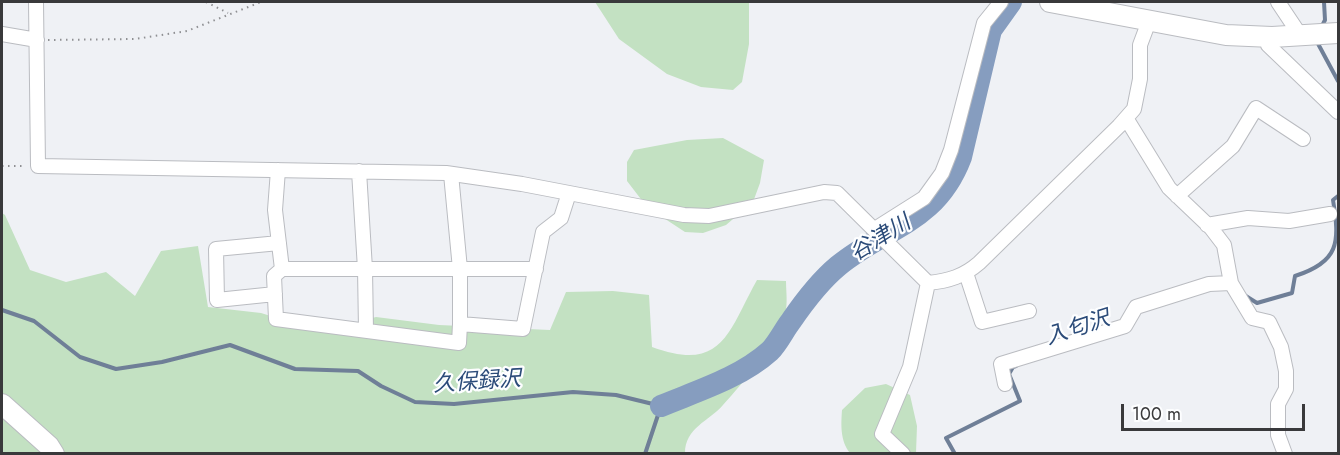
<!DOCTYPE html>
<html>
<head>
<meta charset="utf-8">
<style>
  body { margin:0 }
  #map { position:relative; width:1340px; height:455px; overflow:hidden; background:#eff1f5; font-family:Jost,sans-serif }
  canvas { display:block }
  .frame { position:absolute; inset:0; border:3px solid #39393b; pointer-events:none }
  .scale { position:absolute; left:1121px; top:404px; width:184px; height:27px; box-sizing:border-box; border:3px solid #39393b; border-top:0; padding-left:8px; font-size:18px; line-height:21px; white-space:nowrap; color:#39393b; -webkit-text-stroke:4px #fdfeff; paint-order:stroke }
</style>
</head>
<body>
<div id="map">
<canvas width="1340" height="455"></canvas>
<div class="frame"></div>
<div class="scale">100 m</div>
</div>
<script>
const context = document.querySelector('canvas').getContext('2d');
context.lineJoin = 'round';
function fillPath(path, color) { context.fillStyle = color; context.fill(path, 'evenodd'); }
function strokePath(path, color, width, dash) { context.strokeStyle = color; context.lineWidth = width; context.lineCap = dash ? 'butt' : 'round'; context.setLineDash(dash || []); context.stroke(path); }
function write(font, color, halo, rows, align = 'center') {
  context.font = font + ' Jost,"Noto Sans JP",sans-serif'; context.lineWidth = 4.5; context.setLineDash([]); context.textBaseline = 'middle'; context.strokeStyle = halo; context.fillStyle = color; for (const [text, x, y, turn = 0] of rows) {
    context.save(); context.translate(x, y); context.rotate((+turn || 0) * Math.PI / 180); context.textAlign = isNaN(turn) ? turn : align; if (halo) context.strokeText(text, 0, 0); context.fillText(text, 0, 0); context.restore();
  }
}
const green = new Path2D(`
  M595 2H749V44L742 82 733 90 701 87 667 74 619 39Z
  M723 138 764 160 760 183 753 202 726 225 703 233 685 232 647 207 627 181V162L634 150 687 140Z
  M2 213 5 215 30 270 66 282 106 272 135 296 161 251 198 246 208 307 261 313 322 332 376 317 439 325 550 330 566 292 613 291 649 295 652 347C723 373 728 332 757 280L786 281C786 291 788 304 785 314 776 343 744 382 723 405 709 421 685 428 685 453H2Z
  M886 384 910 395 917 426 916 453H850C840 441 841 424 842 410L865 388Z`);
const stream = new Path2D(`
  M1321 28 1325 20 1324 2
  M1316 40 1338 81
  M1241 293 1257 303 1292 293 1295 276C1339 262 1340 243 1333 200L1338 196
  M2 310 34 321 80 357 116 369 162 362 230 345 295 369 358 371 381 386 415 402 454 404 573 392 616 395 661 406 645 454
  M955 454 946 438 1020 401 1009 374 1013 367 1016 366`);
const river = new Path2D(`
  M661 406C697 391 740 378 770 351 778 343 784 330 791 321 804 302 820 281 838 266 887 226 936 223 961 157L991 30 1011 2`);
const path = new Path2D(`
  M206 2 228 13
  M48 40 135 39 187 31 261 2
  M2 166H26`);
const street = new Path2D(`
  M36 2 38 166 446 173 522 184 684 215 709 216 824 192 837 193 928 283C949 281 964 276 979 263L1119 126 1134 109 1140 79V45L1149 21
  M1278 2 1300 35
  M2 34 37 40
  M1267 36 1268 45 1338 112
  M1126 118 1169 188 1211 228 1224 245 1231 283 1252 318 1269 322 1281 347 1286 371V389L1278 404V435L1285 454
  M278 170 275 210 282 269H536
  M359 171 365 269 366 330
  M451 174 460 269V324L523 329 543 232 561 218 569 193
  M1177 196 1233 146 1256 108 1303 139
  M1207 225 1248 218 1289 221 1330 214
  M875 229 924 198 942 173 951 150 984 23 1001 2
  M282 269 274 276 276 319 459 343 460 324
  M966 273 982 322 1029 311
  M275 294 217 300 216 249 279 243
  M1005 384 1001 364 1125 326 1136 307 1209 284 1231 283
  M903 454 882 434 910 367 928 283`);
const secondary = new Path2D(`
  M1050 2 1226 35 1272 37 1338 33
  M2 404 49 446 54 454`);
const waterNames = [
  ["谷津川",881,239,-32],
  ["入匂沢",1078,329,-18],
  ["久保録沢",477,383,-4]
];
fillPath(green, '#c3e1c2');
strokePath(stream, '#6f7f97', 4);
strokePath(river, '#869dbf', 22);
strokePath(street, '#babcc1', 16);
strokePath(secondary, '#babcc1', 22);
strokePath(path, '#8f9093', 2, [1.5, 4.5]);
strokePath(street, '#fff', 14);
strokePath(secondary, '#fff', 20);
write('italic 22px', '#2b4b79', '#fdfeff', waterNames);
</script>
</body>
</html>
